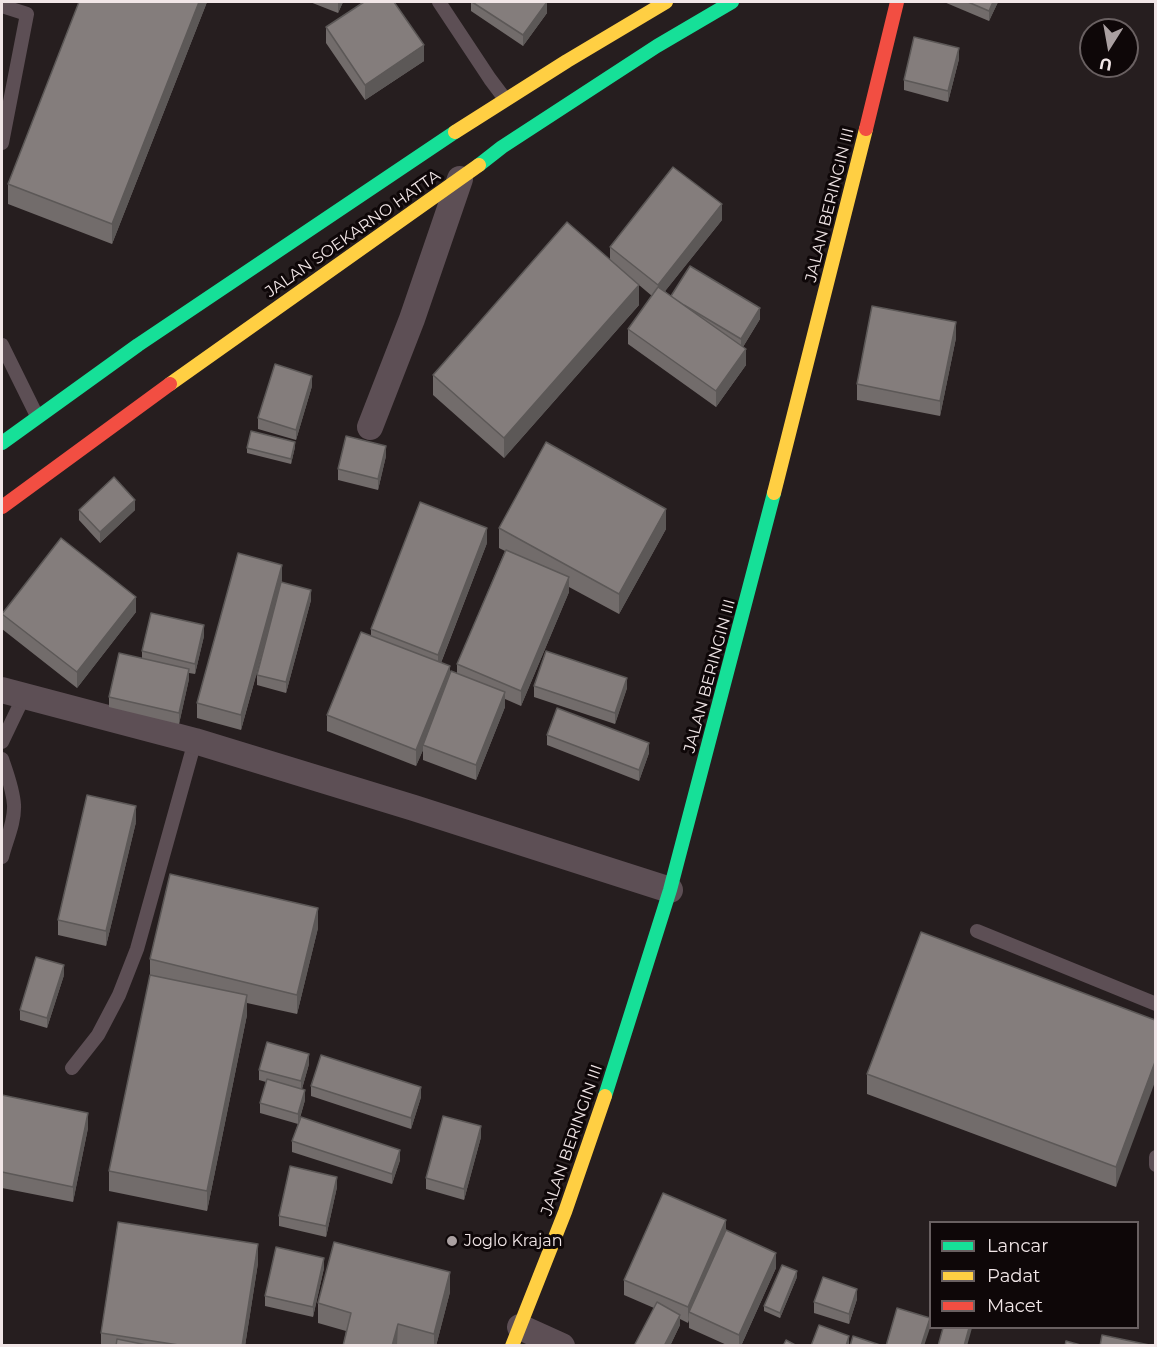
<!DOCTYPE html>
<html>
<head>
<meta charset="utf-8">
<style>
  body { margin:0 }
  #map { position:relative; width:1157px; height:1347px; overflow:hidden; background:#261e1f; font-family:Montserrat,sans-serif }
  canvas { display:block }
  .frame { position:absolute; inset:0; border:3px solid #f1e6e7; pointer-events:none }
  .legend { position:absolute; left:929px; top:1221px; width:210px; height:108px; box-sizing:border-box; background:#0e0708; border:2px solid #696061; margin:0; padding:8px 10px; list-style:none; font-size:18px; color:#f1e6e7 }
  .legend li { display:flex; align-items:center; gap:12px; height:30px }
  .legend b { width:30px; border:2px solid #696061 }
  .north { position:absolute; left:1079px; top:18px; width:60px; height:60px; box-sizing:border-box; background:#0e0708; border:2px solid #696061; border-radius:50%; rotate:191deg; font-size:16px; font-weight:700; line-height:24px; text-align:center; color:#f1e6e7 }
  .north::after { content:''; display:block; margin:auto; width:21px; height:27px; background:#aaa0a1; clip-path:polygon(50% 0,100% 100%,50% 72%,0 100%) }
</style>
</head>
<body>
<div id="map">
<canvas width="1157" height="1347"></canvas>
<div class="frame"></div>
<ul class="legend">
<li><b style="height:8px;background:#16e098"></b>Lancar</li>
<li><b style="height:8px;background:#ffcf43"></b>Padat</li>
<li><b style="height:8px;background:#f24e42"></b>Macet</li>
</ul>
<div class="north">U</div>
</div>
<script>
const context = document.querySelector('canvas').getContext('2d');
context.lineJoin = 'round';
function strokePath(path, color, width, dash) { context.strokeStyle = color; context.lineWidth = width; context.lineCap = dash ? 'butt' : 'round'; context.setLineDash(dash || []); context.stroke(path); }
function fillPath(path, color) { context.fillStyle = color; context.fill(path, 'evenodd'); }
function write(font, color, halo, rows, align = 'center') {
  context.font = font + ' Montserrat,sans-serif'; context.lineWidth = 6; context.setLineDash([]); context.textBaseline = 'middle'; context.strokeStyle = halo; context.fillStyle = color; for (const [text, x, y, turn = 0] of rows) {
    context.save(); context.translate(x, y); context.rotate((+turn || 0) * Math.PI / 180); context.textAlign = isNaN(turn) ? turn : align; if (halo) context.strokeText(text, 0, 0); context.fillText(text, 0, 0); context.restore();
  }
}
const lane = new Path2D(`
  M439 2 490 79 505 99
  M2 6 27 14 2 143
  M2 345 37 416
  M2 742 24 696
  M2 759C7 774 13 789 14 805 15 822 6 841 2 857
  M977 931 1156 1004
  M72 1068 98 1035 119 995 137 949 195 741
  M1156 1157V1165`);
const street = new Path2D(`
  M370 427 412 319 460 179
  M2 690 195 741 414 808 670 890
  M520 1327 562 1346`);
const fast = new Path2D(`
  M479 165 502 147 657 46 732 2
  M2 443 138 345 455 132
  M605 1096 670 890 774 493`);
const slow = new Path2D(`
  M455 132 567 61 666 2
  M170 384 479 165
  M774 493 866 129
  M512 1346 565 1212 605 1096`);
const jam = new Path2D(`
  M866 129 897 2
  M2 507 170 384`);
const wall = new Path2D(`
  M207 2 112 244 8 204V184Z
  M310 2H343L338 13Z
  M471 2H546L547 13 523 46 471 11Z
  M944 2H998L989 21Z
  M326 27 424 61 365 100 326 43Z
  M959 59 948 102 904 90V80Z
  M722 220 665 291 671 296 760 319 743 347 746 365 716 407 628 344V329L652 296 639 285V305L504 458 433 395V375L610 260V247Z
  M956 338 940 416 857 400V384Z
  M312 386 296 440 258 429V418Z
  M295 447 291 464 247 453V448Z
  M386 456 378 490 338 480V469Z
  M79 510H135L100 543 79 520Z
  M499 528 666 529 619 614 569 587V592L521 706 505 699V707L476 780 423 760V750L416 766 327 731V715L371 635V629L487 543 441 663 450 675 457 673V664L505 551 499 548Z
  M282 580V582L311 600 286 693 257 685V675L269 629 241 730 197 718V703Z
  M136 612 77 688 2 629V613Z
  M204 636 195 674 189 673V679L179 724 109 707V697L142 658V651Z
  M534 686 627 688 615 724 534 697Z
  M547 735 649 753 639 781 547 745Z
  M136 822 106 946 58 935V920Z
  M318 928 297 1014 247 1003V1015L207 1211 109 1191V1171L150 975V959Z
  M64 975 47 1028 20 1020V1010Z
  M1155 1020 1116 1187 867 1094V1074Z
  M309 1064 302 1089 305 1100 300 1118 400 1160 392 1184 292 1152V1141L298 1124 260 1113V1103L266 1082 259 1080V1070Z
  M311 1086 421 1097 411 1129 311 1096Z
  M2 1095 88 1128 73 1202 2 1188Z
  M481 1137 464 1200 426 1189V1178Z
  M337 1187 326 1237 279 1226V1216Z
  M726 1231 776 1268 741 1346H729L689 1328V1320L688 1323 680 1319V1325L670 1346H634L654 1308 624 1295V1280Z
  M258 1263 245 1346H101V1333Z
  M324 1268 313 1317 265 1306V1296Z
  M797 1277 780 1318 764 1311V1306Z
  M450 1292 436 1346H402L398 1344 397 1346H343L346 1331 318 1323V1303Z
  M857 1299 849 1324 814 1313V1302Z`);
const shadedWall = new Path2D(`
  M199 2H207L112 244V224Z
  M338 2H343L338 13Z
  M547 2V13L523 46V35Z
  M993 2H998L989 21V11Z
  M424 45V61L365 100V85Z
  M959 48V59L948 102V91Z
  M722 204V220L658 300V285Z
  M639 285V305L504 458V438Z
  M760 308V319L741 350V339Z
  M956 322V338L940 416V401Z
  M746 349V365L716 407V391Z
  M312 376V386L296 440V430Z
  M295 442V447L291 464V459Z
  M386 446V456L378 490V479Z
  M135 500V510L100 543V532Z
  M666 509V529L619 614V594Z
  M487 528V543L438 670V655Z
  M282 565V580L241 730V715Z
  M569 577V592L521 706V691Z
  M311 590V600L286 693V682Z
  M136 597V612L77 688V672Z
  M204 625V636L195 674V664Z
  M450 666V682L423 745V750L416 766V750Z
  M189 669V679L179 724V713Z
  M627 678V688L615 724V713Z
  M505 692V707L476 780V765Z
  M649 743V753L639 781V770Z
  M136 806V822L106 946V931Z
  M318 908V928L297 1014V995Z
  M64 965V975L47 1028V1018Z
  M247 995V1015L207 1211V1191Z
  M309 1054V1064L301 1092V1081Z
  M1155 1062V1082L1116 1187V1167Z
  M421 1087V1097L411 1129V1118Z
  M305 1090V1100L298 1124V1114Z
  M88 1113V1128L73 1202V1187Z
  M481 1126V1137L464 1200V1189Z
  M400 1150V1160L392 1184V1174Z
  M337 1177V1187L326 1237V1226Z
  M726 1220V1236L689 1312 688 1323V1307Z
  M258 1244V1263L245 1346H242Z
  M776 1253V1268L741 1346H739V1335Z
  M324 1258V1268L313 1317V1307Z
  M797 1271V1277L780 1318V1313Z
  M450 1272V1292L436 1346H434V1334Z
  M857 1289V1299L849 1324V1314Z
  M680 1315V1325L670 1346H664Z
  M930 1318V1328L924 1346H921Z
  M398 1324 397 1346H392Z
  M969 1328H972L967 1346H964Z
  M849 1336V1346H846Z`);
const building = new Path2D(`
  M79 2H199L112 224 8 184Z
  M364 2H394L424 45 365 85 326 27Z
  M472 2H547L523 35Z
  M968 2H993L989 11Z
  M914 37 959 48 948 91 904 80Z
  M673 167 722 204 658 285 610 247Z
  M567 222 639 285 504 438 433 375Z
  M690 266 760 308 741 339 684 305 671 296Z
  M658 287 746 349 716 391 628 329Z
  M872 306 956 322 940 401 857 384Z
  M275 364 312 376 296 430 258 418Z
  M251 431 295 442 291 459 247 448Z
  M346 436 386 446 378 479 338 469Z
  M546 442 666 509 619 594 499 528Z
  M114 477 135 500 100 532 79 510Z
  M420 502 487 528 438 655 371 629Z
  M61 538 136 597 77 672 2 614Z
  M506 550 569 577 521 691 457 664Z
  M238 553 282 565 241 715 197 703Z
  M281 582 311 590 286 682 257 675Z
  M151 613 204 625 195 664 142 651Z
  M361 632 450 666 416 750 327 715Z
  M546 651 627 678 615 713 534 686Z
  M119 653 189 669 179 713 109 697Z
  M451 671 505 692 476 765 423 745Z
  M557 708 649 743 639 770 547 735Z
  M87 795 136 806 106 931 58 920Z
  M170 874 318 908 297 995 150 959Z
  M921 932 1155 1020V1062L1116 1167 867 1074Z
  M36 957 64 965 47 1018 20 1010Z
  M150 975 247 995 207 1191 109 1171Z
  M267 1042 309 1054 301 1081 259 1070Z
  M321 1055 421 1087 411 1118 311 1086Z
  M267 1079 305 1090 298 1114 260 1103Z
  M2 1095 88 1113 73 1187 2 1172Z
  M443 1116 481 1126 464 1189 426 1178Z
  M301 1117 400 1150 392 1174 292 1141Z
  M290 1166 337 1177 326 1226 279 1216Z
  M663 1193 726 1220 688 1307 624 1280Z
  M118 1222 258 1244 242 1346H185L101 1333Z
  M726 1230 776 1253 739 1335 689 1312Z
  M334 1242 450 1272 434 1334 398 1324 392 1346H343L351 1313 318 1303Z
  M276 1247 324 1258 313 1307 265 1296Z
  M782 1265 797 1271 780 1313 764 1306Z
  M823 1277 857 1289 849 1314 814 1302Z
  M657 1302 680 1315 664 1346H634Z
  M897 1308 930 1318 921 1346H886Z
  M819 1325 849 1336 846 1346H811Z
  M943 1328H969L964 1346H938Z
  M1102 1335 1154 1346H1100Z
  M853 1336 880 1345 850 1346Z
  M117 1339 152 1346H116Z
  M786 1340 797 1346H783Z
  M1066 1341 1084 1346H1065Z`);
const markers = [
  [452,1241,6,"#aaa0a1"]
];
const streetNames = [
  ["JALAN BERINGIN III",830,205,-76],
  ["JALAN SOEKARNO HATTA",353,234,-35],
  ["JALAN BERINGIN III",710,676,-75],
  ["JALAN BERINGIN III",572,1140,-71]
];
const poiNames = [
  ["Joglo Krajan",464,1241]
];
strokePath(lane, '#5d4f55', 14);
strokePath(street, '#5d4f55', 26);
strokePath(fast, '#16e098', 14);
strokePath(slow, '#ffcf43', 14);
strokePath(jam, '#f24e42', 14);
fillPath(wall, '#726c6b');
fillPath(shadedWall, '#5c5857');
fillPath(building, '#847d7c');
strokePath(building, '#5c5857', 1.5);
for (const [x, y, r, color] of markers) { const dot = new Path2D(); dot.arc(x, y, r, 0, 2 * Math.PI); context.fillStyle = color; context.fill(dot); strokePath(dot, '#0e0708', 2); }
write('16px', '#f1e6e7', '#0e0708', streetNames);
write('16px', '#f1e6e7', '#0e0708', poiNames, 'left');
</script>
</body>
</html>
